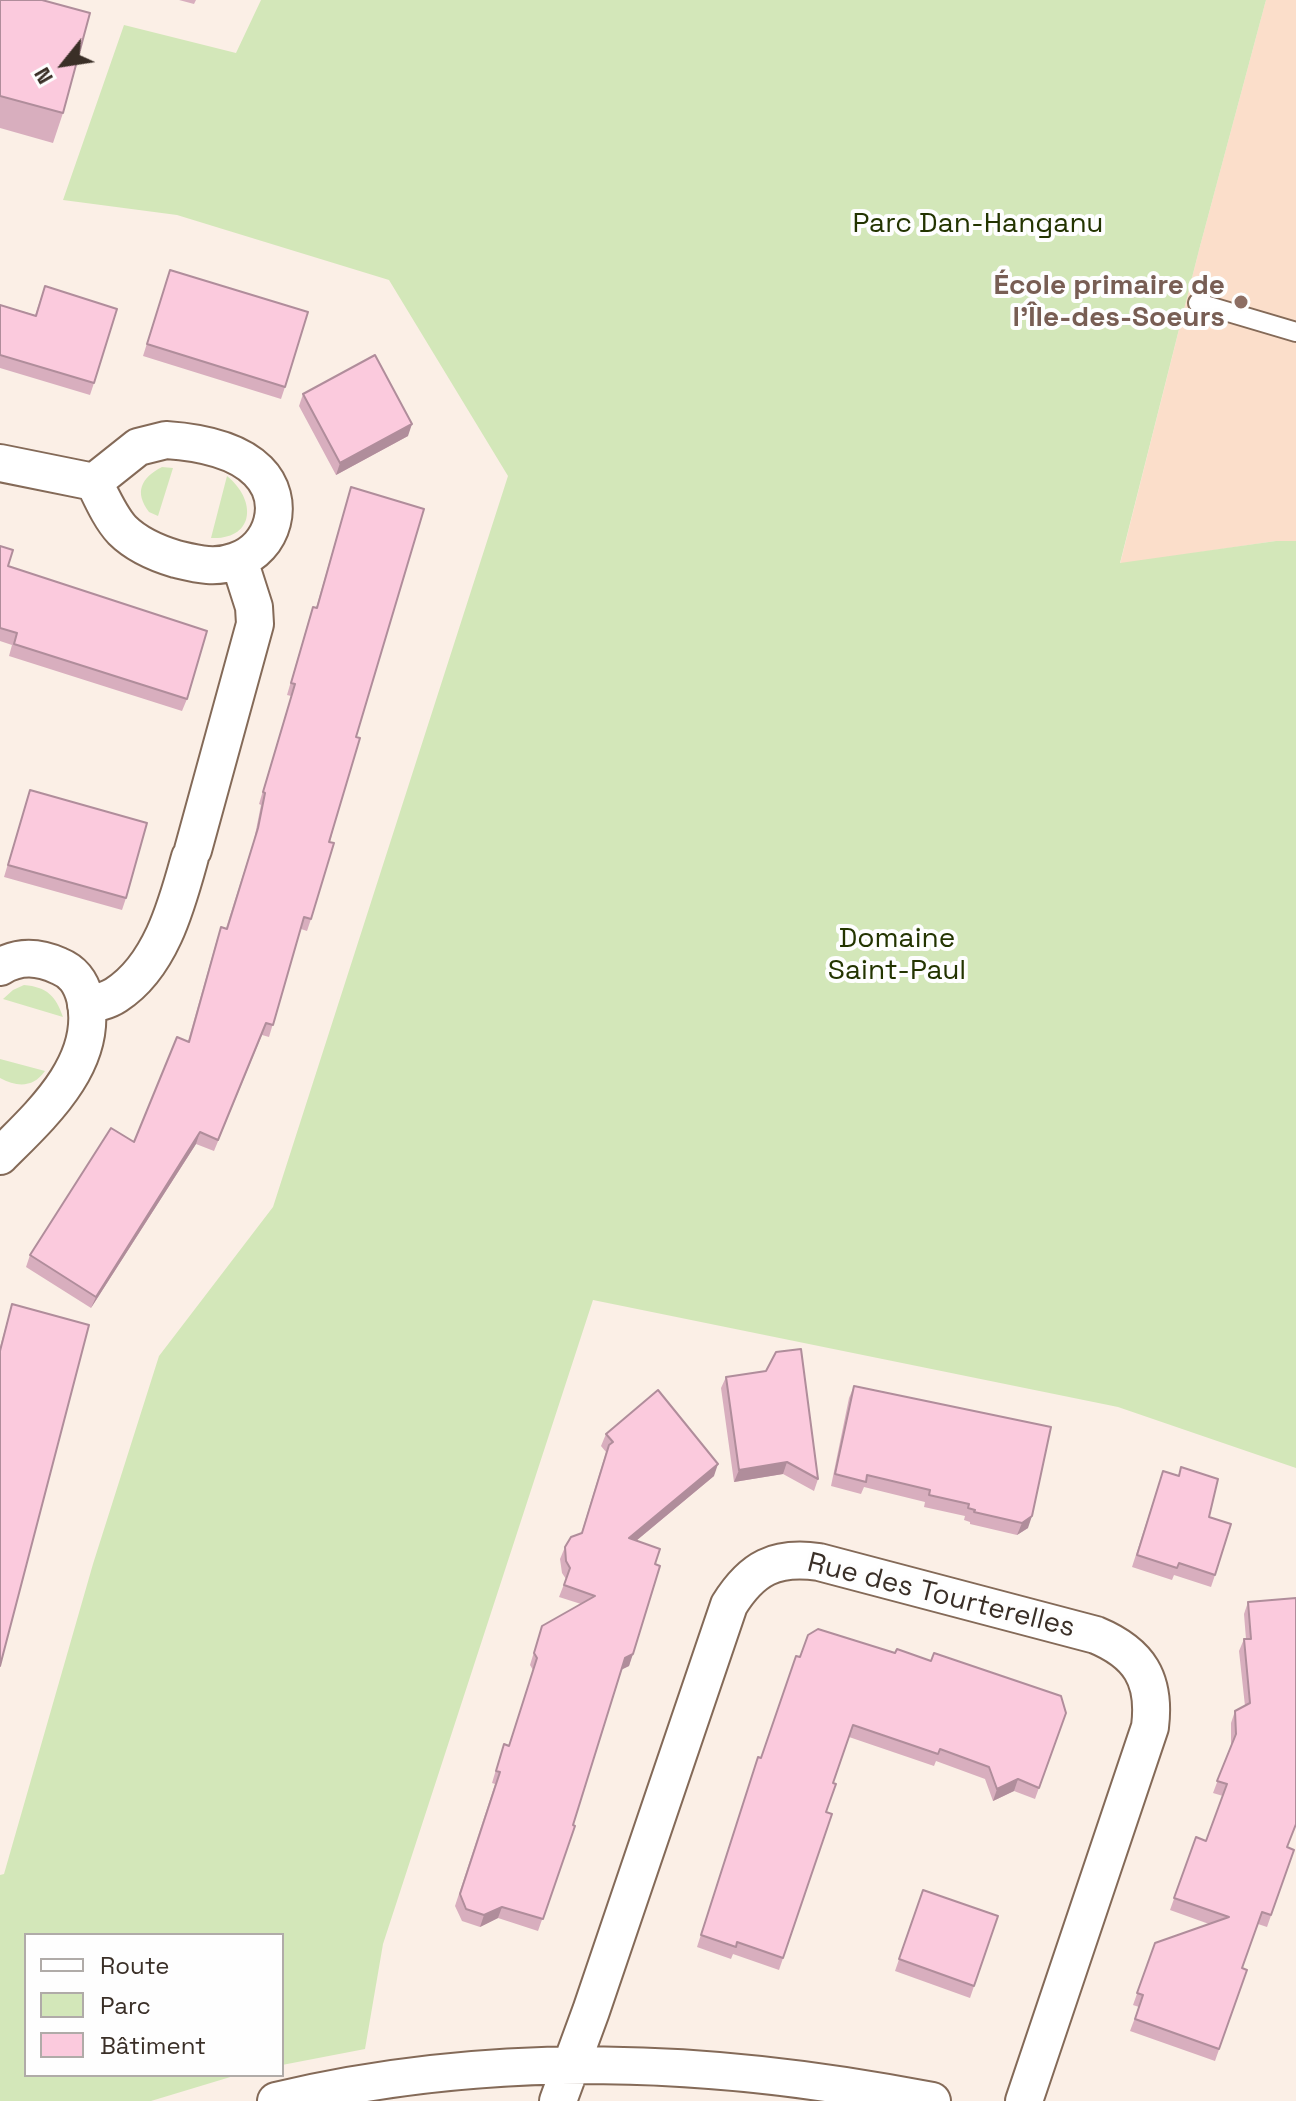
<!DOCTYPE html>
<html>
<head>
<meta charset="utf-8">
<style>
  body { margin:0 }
  #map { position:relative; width:1296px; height:2101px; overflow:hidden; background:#fbefe6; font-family:"Space Grotesk",sans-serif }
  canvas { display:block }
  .legend { position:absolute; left:24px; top:1933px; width:260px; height:144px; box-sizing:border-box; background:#fefefe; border:2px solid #b0aba8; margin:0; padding:10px 14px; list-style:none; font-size:24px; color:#3a2f27 }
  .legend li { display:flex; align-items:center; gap:16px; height:40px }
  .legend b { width:40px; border:2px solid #b0aba8 }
  .north { position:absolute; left:24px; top:24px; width:80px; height:80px; -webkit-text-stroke:6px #fefefe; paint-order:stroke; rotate:240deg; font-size:22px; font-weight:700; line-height:32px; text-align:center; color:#3a2f27 }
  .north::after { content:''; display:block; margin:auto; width:28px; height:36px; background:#3a2f27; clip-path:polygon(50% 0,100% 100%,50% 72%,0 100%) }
</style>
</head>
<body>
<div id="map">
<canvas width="1296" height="2101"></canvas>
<ul class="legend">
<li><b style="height:10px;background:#fff"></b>Route</li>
<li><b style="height:22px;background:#d3e7b9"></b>Parc</li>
<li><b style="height:22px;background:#fbcadd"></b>Bâtiment</li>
</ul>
<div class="north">N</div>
</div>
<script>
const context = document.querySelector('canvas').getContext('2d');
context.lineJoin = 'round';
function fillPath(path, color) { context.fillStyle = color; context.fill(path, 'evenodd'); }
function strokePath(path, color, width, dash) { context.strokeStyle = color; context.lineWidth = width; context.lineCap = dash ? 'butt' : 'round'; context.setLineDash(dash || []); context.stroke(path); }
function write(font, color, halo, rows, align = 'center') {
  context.font = font + ' "Space Grotesk",sans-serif'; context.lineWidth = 8; context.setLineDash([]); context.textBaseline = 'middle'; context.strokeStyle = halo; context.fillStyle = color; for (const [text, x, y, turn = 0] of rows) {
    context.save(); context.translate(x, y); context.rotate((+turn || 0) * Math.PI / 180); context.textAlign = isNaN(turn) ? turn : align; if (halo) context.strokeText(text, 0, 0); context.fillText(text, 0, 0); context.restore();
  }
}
const built = new Path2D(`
  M1266 0H1296V541H1276L1120 564 1199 250Z`);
const green = new Path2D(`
  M261 0H1266L1199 250 1120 563 1276 541H1296V1468L1118 1407 593 1300 383 1944 365 2049 282 2065V1935H26V2075H237L151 2101H0V1875L4 1874 93 1564 159 1356 273 1207 508 476 389 280 177 215 63 200 124 25 236 53Z
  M162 467 173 468 158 516 149 512C134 492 141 478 162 467Z
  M227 476C257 500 255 540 211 538Z
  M24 985C47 987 56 996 63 1017L3 999 13 990Z
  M0 1059 45 1071C33 1088 17 1087 0 1078Z`);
const lane = new Path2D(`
  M1198 303 1296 332`);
const street = new Path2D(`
  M166 440C196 442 236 449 258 471 287 500 274 548 236 561 215 569 197 564 176 559 156 553 137 545 122 530 110 517 102 498 94 482L138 447Z
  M0 463 94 482
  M193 850 255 624 254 607 239 560
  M0 967C20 955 39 957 59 966 74 972 81 983 85 998 100 1063 40 1116 0 1156
  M86 1005C96 1003 107 1001 116 995 161 966 177 904 190 857
  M276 2101C494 2049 713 2058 932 2101
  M558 2101 591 2011 729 1605C752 1568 775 1556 819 1562L1096 1635C1139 1653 1156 1679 1150 1727L1024 2101`);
const wall = new Path2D(`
  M0 0 63 113 53 143 0 128Z
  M179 0H196L194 4Z
  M170 270 285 387 281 399 143 356Z
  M45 286 94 383 90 395 0 368V305L35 315Z
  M303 394 408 436 336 475 299 406Z
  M351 487 356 737 311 919 307 931 301 929 269 1037 262 1035 214 1151 196 1144 91 1308 26 1267 30 1255 134 1142 188 1041 217 939 221 927 226 928 254 840 261 805 259 804 291 696 287 695 309 619 313 607 316 608Z
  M0 546 8 566 187 699 182 711 9 656 12 645 0 641Z
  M30 790 126 898 122 910 4 877Z
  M12 1304 0 1666V1347Z
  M766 1371 818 1479 814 1491 783 1474 734 1482 721 1388 726 1377Z
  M854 1386 1028 1528 1017 1535 970 1524V1522L964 1520 965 1516 924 1507 925 1502 864 1487 861 1494 831 1486 849 1398Z
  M606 1434 714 1476 636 1541 655 1564 629 1666 622 1669 573 1825 575 1826 538 1931 498 1918 480 1927 462 1921 455 1906 495 1784 492 1783 500 1756 504 1744 509 1745 533 1670 530 1665 542 1626 581 1604 559 1597 566 1579 562 1573 560 1559 565 1547 581 1534 606 1452 601 1446Z
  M1181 1467 1209 1517 1215 1575 1211 1587 1174 1575 1172 1580 1132 1567 1159 1483 1178 1476Z
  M1248 1602 1287 1847 1294 1850 1267 1927 1258 1924 1242 1968 1247 1970 1215 2061 1130 2031 1139 2007 1133 2005 1155 1943 1209 1924 1170 1910 1196 1837 1206 1841 1223 1796 1213 1793 1231 1745V1723L1235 1711 1245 1706 1239 1651 1244 1639H1246L1244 1614Z
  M796 1656 1066 1713 1035 1799 1014 1791 993 1801 985 1779 936 1761 934 1766 849 1737 833 1783 826 1812 832 1814 779 1970 733 1954 731 1959 697 1947 754 1769 761 1758Z
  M923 1890 998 1916 970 1998 895 1971Z`);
const shadedWall = new Path2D(`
  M412 424 408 436 336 475 340 463Z
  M200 1132 196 1144 91 1308 96 1297Z
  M787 1462 783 1474 734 1482 739 1470Z
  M718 1464 714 1476 625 1550 629 1538Z
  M1032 1516 1028 1528 1017 1535 1022 1523Z
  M633 1654 629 1666 621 1670 625 1658Z
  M1018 1779 1014 1791 993 1801 997 1789Z
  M502 1907 498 1918 480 1927 484 1915Z`);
const building = new Path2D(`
  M0 0H42L90 13 63 113 0 96Z
  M170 270 308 312 285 387 147 344Z
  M45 286 117 309 94 383 0 355V305L36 316Z
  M375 355 412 424 340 463 303 394Z
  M351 487 424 509 356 737 360 738 329 842 334 843 311 919 304 917 273 1025 266 1023 218 1140 200 1132 96 1297 30 1255 111 1128 134 1142 177 1037 189 1042 221 927 227 929 258 828 265 793 263 792 295 684 291 683 313 607 317 608Z
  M0 546 13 550 8 566 207 631 187 699 14 644 17 633 0 628Z
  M30 790 147 823 126 898 8 865Z
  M12 1304 89 1325 0 1666V1351Z
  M801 1349 818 1479 787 1462 739 1470 726 1377 766 1371 776 1352Z
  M854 1386 1051 1427 1032 1516 1022 1523 974 1512 975 1510 968 1508 969 1504 929 1495 930 1490 867 1475 866 1482 835 1474Z
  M658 1390 718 1464 629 1538 660 1549 655 1564 660 1566 633 1654 625 1658 573 1825 575 1826 543 1919 502 1907 484 1915 466 1909 460 1894 500 1772 496 1771 504 1744 509 1746 537 1658 534 1653 542 1626 595 1596 564 1585 570 1568 566 1561 565 1547 571 1537 582 1533 609 1445 613 1442 606 1434Z
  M1181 1467 1218 1479 1209 1517 1231 1524 1215 1575 1179 1563 1177 1568 1137 1555 1163 1471 1179 1476Z
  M1296 1598V1824L1287 1847 1294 1850 1271 1915 1262 1912 1242 1968 1247 1970 1219 2049 1135 2019 1143 1995 1137 1993 1155 1943 1229 1917 1174 1898 1196 1837 1206 1841 1227 1784 1217 1781 1236 1734 1235 1711 1250 1703 1244 1639H1251L1248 1602Z
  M818 1629 895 1653 897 1649 931 1661 934 1653 1061 1696 1066 1713 1039 1788 1018 1779 997 1789 989 1767 940 1749 938 1754 853 1725 833 1783 836 1784 826 1812 832 1814 783 1958 737 1942 736 1947 701 1935 758 1757 761 1758 796 1656 800 1657 808 1635Z
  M923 1890 998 1916 974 1986 899 1959Z`);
const markers = [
  [1241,302,8,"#8d6e63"]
];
const parkNames = [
  ["Parc Dan-Hanganu",978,224],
  ["Domaine",897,939],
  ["Saint-Paul",897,971]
];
const educationNames = [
  ["École primaire de",1225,286],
  ["l'Île-des-Soeurs",1225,318]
];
const streetNames = [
  ["Rue des Tourterelles",941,1596,14]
];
fillPath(built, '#fbdeca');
fillPath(green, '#d3e7b9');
strokePath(lane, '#846a58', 22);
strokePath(street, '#846a58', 40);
strokePath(lane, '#fff', 18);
strokePath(street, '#fff', 36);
fillPath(wall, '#d8aebe');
fillPath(shadedWall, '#b08d9b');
fillPath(building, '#fbcadd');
strokePath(building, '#b08d9b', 2);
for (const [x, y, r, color] of markers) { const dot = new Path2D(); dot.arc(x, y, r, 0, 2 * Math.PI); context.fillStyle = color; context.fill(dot); strokePath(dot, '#fefefe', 3); }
write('28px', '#233400', '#fefefe', parkNames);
write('bold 28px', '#785e54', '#fefefe', educationNames, 'right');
write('28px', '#3a2f27', '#fefefe', streetNames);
</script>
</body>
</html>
